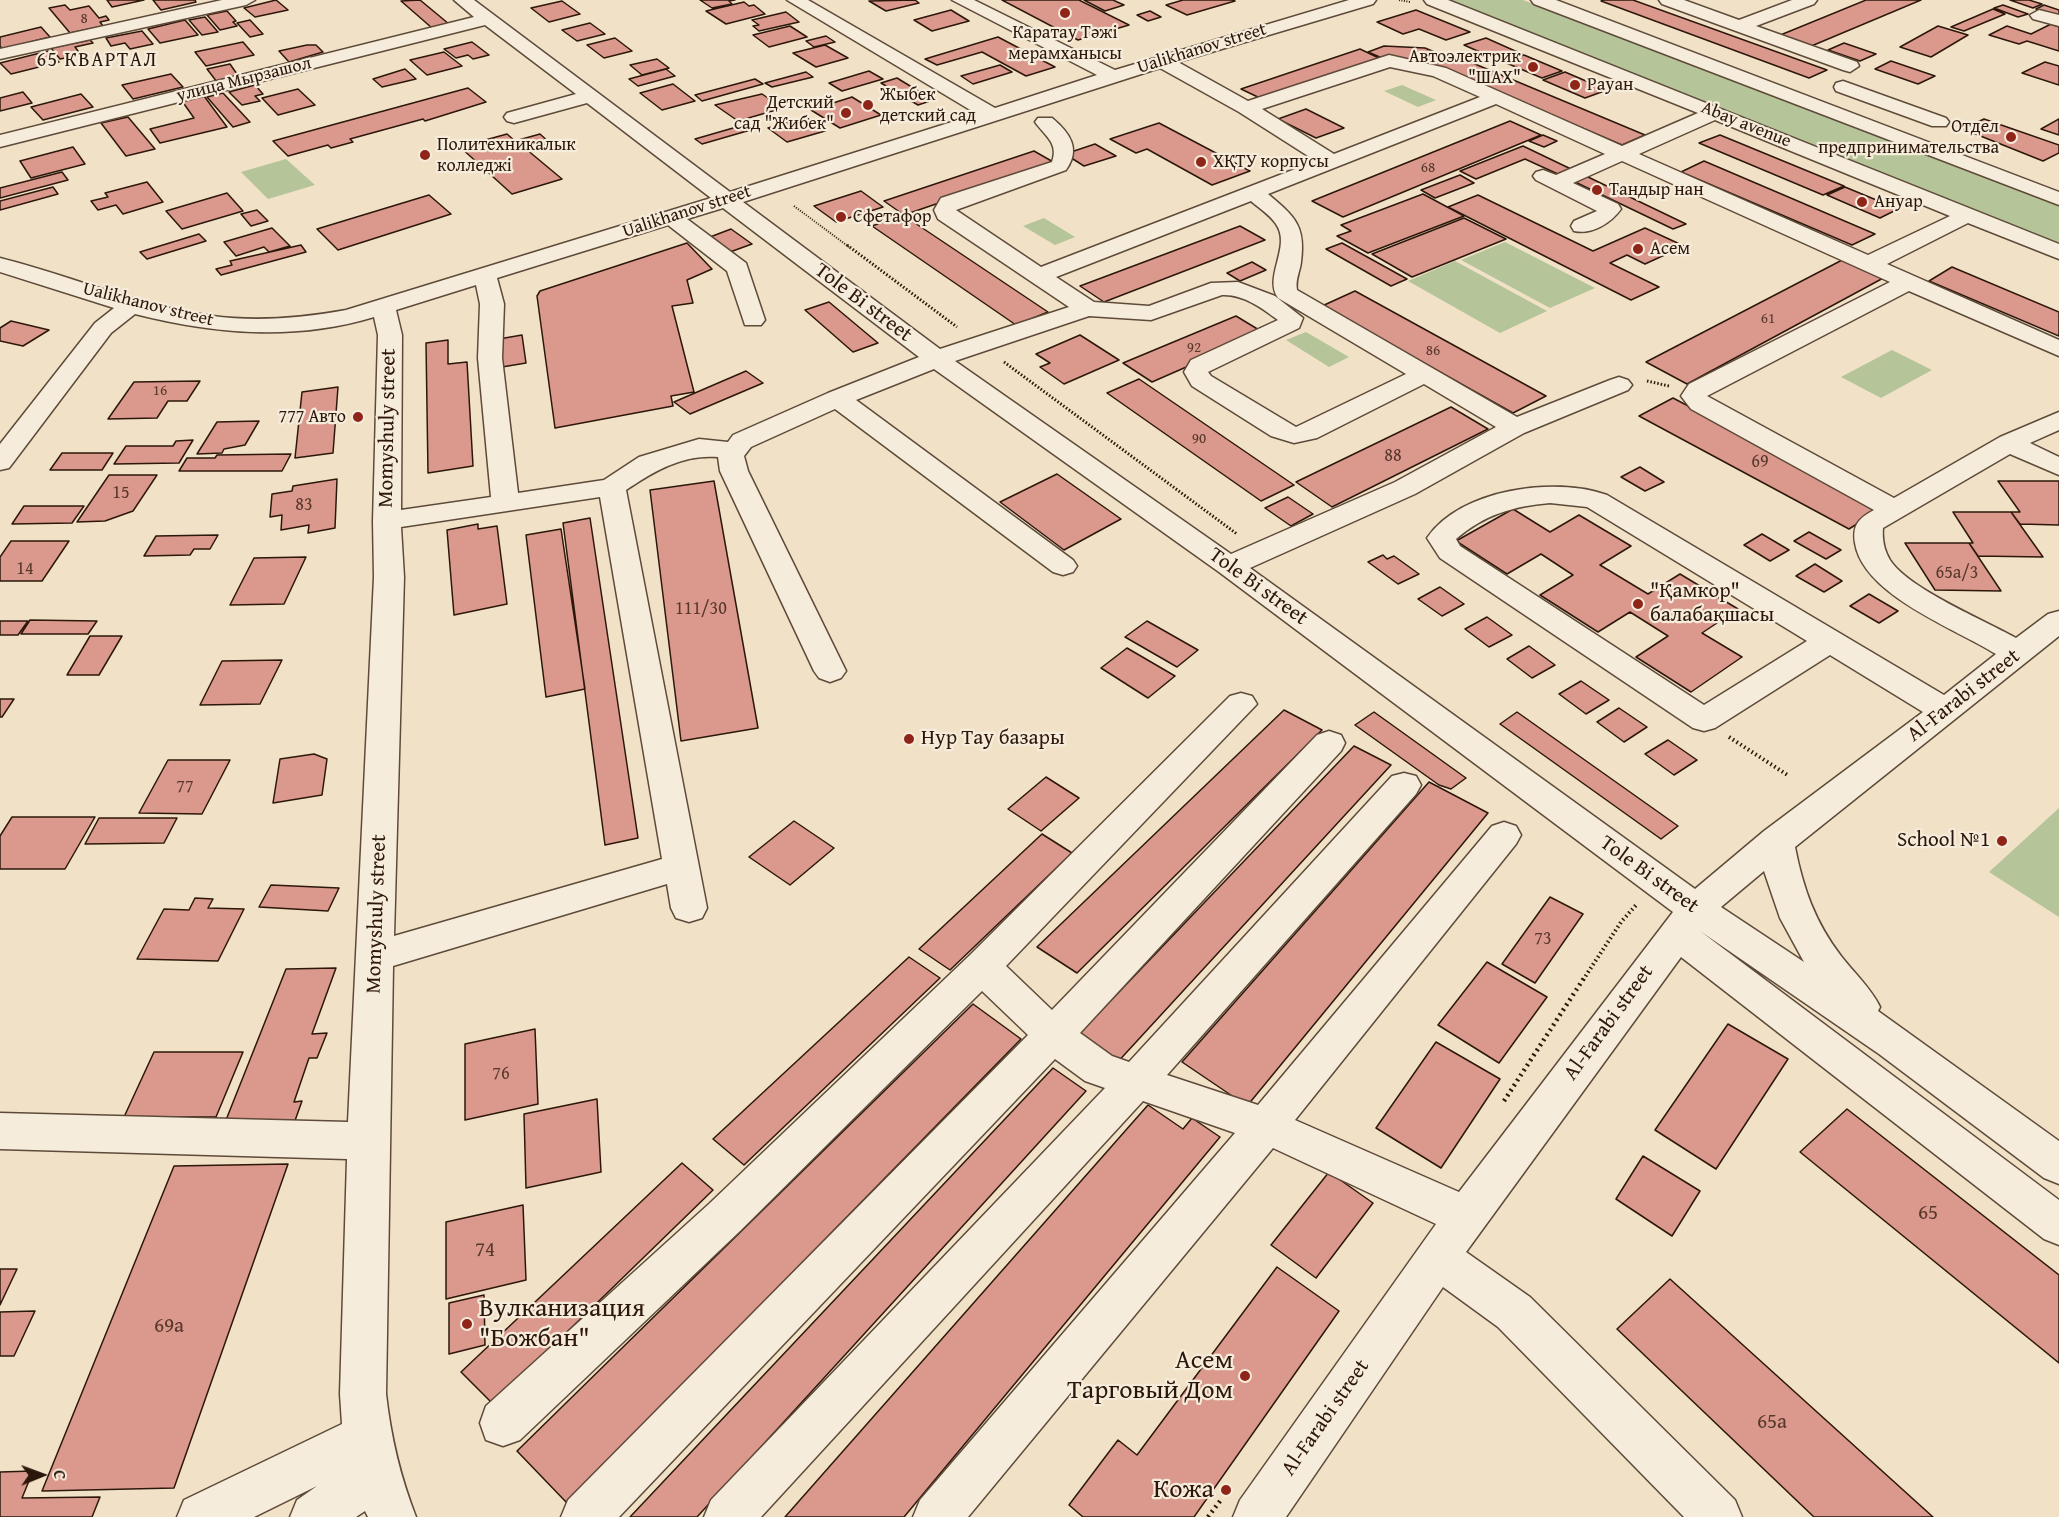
<!DOCTYPE html>
<html>
<head>
<meta charset="utf-8">
<style>
  body { margin:0 }
  #map { position:relative; width:2059px; height:1517px; overflow:hidden; background:#f1e2c7; font-family:"Gentium Book Plus",serif }
  canvas { display:block }
  .north { position:absolute; left:12px; top:1445px; width:60px; height:60px; -webkit-text-stroke:4px #f6ecdb; paint-order:stroke; rotate:89deg; font-size:16px; font-weight:700; line-height:24px; text-align:center; color:#2d170a }
  .north::after { content:''; display:block; margin:auto; width:21px; height:27px; background:#2d170a; clip-path:polygon(50% 0,100% 100%,50% 72%,0 100%) }
</style>
</head>
<body>
<div id="map">
<canvas width="2059" height="1517"></canvas>
<div class="north">С</div>
</div>
<script>
const context = document.querySelector('canvas').getContext('2d');
context.lineJoin = 'round';
function fillPath(path, color) { context.fillStyle = color; context.fill(path, 'evenodd'); }
function strokePath(path, color, width, dash) { context.strokeStyle = color; context.lineWidth = width; context.lineCap = dash ? 'butt' : 'round'; context.setLineDash(dash || []); context.stroke(path); }
function write(font, color, halo, rows, align = 'center') {
  context.font = font + ' "Gentium Book Plus",serif'; context.lineWidth = 4.5; context.setLineDash([]); context.textBaseline = 'middle'; context.strokeStyle = halo; context.fillStyle = color; for (const [text, x, y, turn = 0] of rows) {
    context.save(); context.translate(x, y); context.rotate((+turn || 0) * Math.PI / 180); context.textAlign = isNaN(turn) ? turn : align; if (halo) context.strokeText(text, 0, 0); context.fillText(text, 0, 0); context.restore();
  }
}
const green = new Path2D(`
  M1435 0H1523L2059 205V248Z
  M1402 85 1436 100 1418 107 1384 91Z
  M286 159 315 185 268 199 241 172Z
  M1044 218 1075 237 1055 245 1023 226Z
  M1505 242 1595 288 1550 308 1461 260Z
  M1455 261 1547 311 1500 333 1408 281Z
  M1306 332 1349 357 1329 367 1286 340Z
  M1892 350 1932 370 1881 398 1841 377Z
  M2059 808V917L1989 872Z`);
const building = new Path2D(`
  M107 0H144L112 7Z
  M153 0H195L196 2 161 10Z
  M276 0 288 10 255 17 244 8Z
  M420 0 449 24 432 28 401 1Z
  M700 0H735L729 1 732 4 712 8Z
  M915 0 919 3 886 11 869 1Z
  M1002 0H1079L1129 25 1078 40Z
  M1084 0H1113L1124 5 1105 11Z
  M1183 0H1232L1235 1 1187 15 1166 5Z
  M1604 0H1633L1827 70 1809 78 1601 1Z
  M1866 0H1921L1809 47 1778 36Z
  M2010 0H2029L2042 4 2033 8Z
  M562 1 580 14 549 22 531 8Z
  M744 2 749 6 754 5 765 14 726 24 706 11Z
  M65 5 70 10 89 6 99 18 106 16 109 20 100 22 103 26 70 33 49 8Z
  M2003 5 2028 14 2018 17 1994 8Z
  M2044 5 2059 10V16L2036 9Z
  M1993 9 2005 14 1964 31 1951 27Z
  M951 10 969 21 932 31 914 20Z
  M1416 10 1470 32 1446 40 1419 29 1403 34 1377 22Z
  M227 11 236 21 233 22 237 26 220 30 207 15Z
  M1150 11 1161 17 1148 21 1137 15Z
  M786 12 799 22 759 31 753 26 759 25 752 20Z
  M205 17 218 32 202 35 189 20Z
  M185 20 198 35 160 43 148 29Z
  M250 20 263 34 250 37 237 23Z
  M590 23 605 34 577 41 562 30Z
  M2051 24 2059 27V51L2027 41 2019 44 1989 35 2007 26 2031 34Z
  M790 26 807 37 769 47 753 35Z
  M1938 26 1968 35 1931 57 1900 47Z
  M41 27 50 37 2 49 0 46V37Z
  M142 31 153 44 130 49 125 43 111 46 106 38Z
  M826 36 835 42 814 47 806 41Z
  M998 37 1055 67 1026 76 982 52 937 65 925 59Z
  M615 38 632 51 604 58 587 45Z
  M1486 38 1522 54 1500 61 1464 45Z
  M90 40 93 43 75 47 81 55 60 59 51 48Z
  M243 42 254 55 206 66 195 52Z
  M472 42 489 55 473 59 468 55 456 58 444 49Z
  M1844 43 1876 54 1860 61 1828 50Z
  M307 45H316L323 52 289 62 279 51Z
  M825 45 848 58 816 67 793 53Z
  M1384 46 1425 48 1444 56 1428 61 1382 58 1368 52Z
  M1360 49 1381 59 1262 99 1241 89Z
  M48 51 59 62 11 74 0 63Z
  M444 52 462 66 427 75 410 60Z
  M1451 54 1645 135 1622 145 1428 62Z
  M1524 55 1562 71 1542 78 1504 62Z
  M657 59 669 68 642 75 630 65Z
  M1891 61 1935 76 1918 84 1875 69Z
  M2045 62 2059 66V85L2022 73Z
  M230 64 239 77 217 82 207 69Z
  M1000 65 1012 72 973 84 961 76Z
  M405 69 416 79 382 87 373 79Z
  M666 69 675 76 638 86 629 79Z
  M869 71 883 79 842 91 829 83Z
  M806 72 813 77 772 87 765 83Z
  M1565 72 1607 90 1585 98 1543 80Z
  M171 74 183 87 133 99 122 85Z
  M897 78 933 100 918 105 881 83Z
  M755 79 763 84 702 101 695 95Z
  M673 84 695 101 662 110 640 93Z
  M255 85 263 94 255 96 260 101 242 105 229 92Z
  M468 88 486 102 425 121 423 119 350 139 353 142 331 148 328 145 288 156 273 141Z
  M298 89 315 105 278 115 262 98Z
  M23 92 32 103 0 111V98Z
  M223 93 250 122 233 127 207 97Z
  M81 94 93 107 43 120 31 107Z
  M762 94 783 108 738 121 715 105Z
  M204 96 227 127 160 143 150 129 194 118 182 101Z
  M852 97 881 115 840 128 811 110Z
  M1306 109 1344 128 1316 138 1278 119Z
  M128 117 155 149 126 156 101 123Z
  M806 117 825 131 787 142 768 128Z
  M1984 119 2059 145V153L2043 161 1963 129Z
  M2059 119V135L2041 129Z
  M1510 121 1541 135 1343 217 1312 201Z
  M1159 123 1250 171 1212 185 1147 149 1136 153 1110 139Z
  M747 124 754 129 702 144 695 139Z
  M507 134 515 141 540 134 550 143 526 149 562 179 512 194 460 147Z
  M1543 135 1557 141 1544 147 1529 141Z
  M1720 135 1844 186 1823 195 1699 143Z
  M1095 144 1116 156 1084 166 1065 154Z
  M1523 146 1573 170 1560 175 1525 159 1476 179 1460 171Z
  M73 147 85 164 31 178 20 161Z
  M1034 151 1055 163 904 215 884 201Z
  M1704 161 1875 234 1852 245 1681 172Z
  M62 172 68 180 0 198V188Z
  M1460 175 1474 183 1435 198 1421 190Z
  M1586 176 1686 224 1673 229 1573 181Z
  M147 182 163 202 123 214 116 205 98 210 91 201 108 197 105 193Z
  M53 187 58 194 0 210V201Z
  M1845 187 1898 209 1880 218 1827 195Z
  M861 191 883 207 836 222 814 206Z
  M227 193 243 211 182 229 166 211Z
  M1423 194 1464 216 1368 253 1337 236 1351 231 1341 225Z
  M429 195 451 214 338 250 317 229Z
  M1478 195 1593 251 1645 228 1684 246 1645 264 1627 255 1610 263 1659 287 1631 300 1448 207Z
  M257 210 268 221 251 226 241 214Z
  M903 215 1048 312 1016 325 872 226Z
  M1464 218 1506 239 1412 277 1372 254Z
  M1240 226 1265 240 1104 302 1080 286Z
  M272 228 290 246 269 252 264 247 236 256 224 242Z
  M731 229 752 244 730 252 710 237Z
  M199 234 206 241 147 259 140 252Z
  M687 243 712 269 687 280 693 303 672 306 694 392 671 396 673 406 555 428 537 296 540 291Z
  M1342 243 1407 279 1391 286 1326 249Z
  M301 245 306 252 221 275 216 269 232 265 230 261Z
  M1846 258 1887 276 1687 384 1646 362Z
  M1252 262 1266 270 1240 281 1227 273Z
  M1952 267 2059 312V336L1929 281Z
  M1355 291 1546 396 1513 413 1322 306Z
  M829 302 878 343 853 352 805 310Z
  M1236 316 1264 333 1152 382 1123 363Z
  M11 321 49 330 23 346 0 341V328Z
  M522 335 526 363 496 368 493 340Z
  M1080 335 1119 360 1064 384 1040 367 1050 363 1036 354Z
  M448 340V364L467 362 473 466 428 473 426 343Z
  M746 371 763 383 690 414 674 402Z
  M1139 379 1294 485 1261 501 1107 393Z
  M200 381 187 401H168L157 418 108 419 134 382Z
  M338 387 333 453 295 458 302 392Z
  M1673 398 1882 508 1849 529 1639 416Z
  M1451 407 1488 429 1332 507 1296 482Z
  M259 421 245 445 224 449 222 453 197 454 217 422Z
  M193 440 179 463 114 464 126 446H173L176 441Z
  M62 453H113L102 470H50Z
  M291 454 282 471H179L187 458H215L217 455Z
  M1640 467 1664 482 1645 491 1621 477Z
  M1057 474 1121 519 1064 550 1000 502Z
  M109 475H157L133 511 105 521 77 522Z
  M337 479 335 528 308 533 309 525 281 530 282 515 270 517 272 494 292 491 293 486Z
  M714 481 758 728 681 741 650 490Z
  M1998 481H2059V525L2020 524 2011 512H2020Z
  M1288 497 1313 514 1291 526 1265 508Z
  M24 506H84L72 523 12 524Z
  M1513 509 1550 532 1579 515 1631 546 1600 565 1648 594 1680 574 1738 609 1702 633 1742 657 1691 692 1636 657 1668 636 1630 612 1598 632 1540 595 1573 575 1541 554 1507 574 1456 541Z
  M1953 512H2011L2043 557 1978 556 1969 543H1973Z
  M590 518 638 838 605 845 563 523Z
  M478 524V529L497 526 507 604 454 615 447 530Z
  M561 529 585 689 546 697 526 535Z
  M1809 532 1841 550 1826 559 1794 541Z
  M1762 534 1789 550 1770 561 1744 545Z
  M218 535 210 549H194L190 555 144 556 156 536Z
  M11 541H69L42 581H0V557Z
  M1905 543H1969L2001 591 1935 590Z
  M1383 555 1387 559 1394 556 1419 574 1398 584 1368 562Z
  M306 557 284 604 230 605 254 558Z
  M1815 564 1842 581 1824 592 1796 576Z
  M1440 587 1464 604 1442 616 1418 599Z
  M1869 594 1898 611 1879 623 1850 606Z
  M1487 617 1512 635 1489 647 1465 629Z
  M30 620 97 621 88 634H21Z
  M0 621H28L18 635H0Z
  M1147 621 1198 650 1177 667 1125 637Z
  M90 636H122L99 675H67Z
  M1529 646 1555 665 1532 678 1507 659Z
  M1127 648 1175 676 1148 698 1101 668Z
  M282 660 260 704 200 705 222 661Z
  M1581 681 1609 700 1586 714 1559 694Z
  M0 699H14L2 717H0Z
  M1619 708 1647 727 1624 742 1597 722Z
  M1284 710 1322 730 1077 973 1037 947Z
  M1374 712 1466 778 1451 789 1439 785 1355 725Z
  M1517 712 1678 826 1661 839 1500 724Z
  M1668 740 1697 760 1674 775 1645 754Z
  M1354 746 1391 765 1114 1066 1075 1038Z
  M314 754 327 759 322 795 273 803 280 759Z
  M168 760H230L202 814 139 813Z
  M1046 777 1079 798 1041 831 1008 809Z
  M1429 782 1488 813 1247 1106 1182 1062Z
  M12 817H95L65 869H0V836Z
  M99 818H177L164 843 85 844Z
  M794 821 834 848 790 885 749 857Z
  M1042 834 1072 853 950 970 919 949Z
  M271 885 339 888 328 911 259 907Z
  M1550 897 1583 914 1535 983 1502 964Z
  M195 898 213 899 208 908 244 909 218 961 137 959 164 909 189 910Z
  M909 957 940 978 744 1165 713 1139Z
  M1487 962 1547 997 1499 1063 1438 1025Z
  M336 968 312 1034 327 1033 317 1058H309L294 1102 302 1101 292 1129 226 1120 286 969Z
  M973 1004 1021 1039 567 1503 517 1451Z
  M1728 1024 1788 1059 1716 1169 1655 1130Z
  M535 1029 538 1104 465 1120V1044Z
  M1436 1042 1500 1079 1441 1168 1376 1128Z
  M154 1052H243L216 1117H124Z
  M1053 1068 1086 1091 697 1517H630Z
  M597 1099 601 1172 526 1188 524 1114Z
  M1148 1105 1183 1129 1192 1118 1220 1137 904 1517H785Z
  M1847 1109 2059 1275V1363L1800 1152Z
  M1643 1156 1700 1191 1672 1236 1616 1199Z
  M682 1163 713 1190 493 1404 461 1372Z
  M288 1164 174 1488 42 1491 174 1166Z
  M1329 1172 1373 1203 1316 1278 1271 1245Z
  M523 1205 526 1280 446 1299V1222Z
  M1277 1267 1339 1311 1194 1517H1083L1069 1505 1118 1440 1137 1455Z
  M0 1269H17L0 1305Z
  M1670 1279 1933 1517H1814L1617 1329Z
  M484 1295 485 1345 449 1354V1303Z
  M35 1311 14 1356H0V1312Z
  M33 1471 22 1498 100 1497 92 1517H0V1472Z`);
const pathFar3 = new Path2D(`
  M1399 0 1410 2
  M794 206 849 247`);
const pathFar2 = new Path2D(`
  M847 245 957 327
  M1004 362 1237 534
  M1647 381 1669 386`);
const pathFar1 = new Path2D(`
  M1729 737 1789 776
  M1583 980 1621 922 1637 904`);
const path = new Path2D(`
  M1504 1101 1584 978
  M1208 1517 1220 1501`);
const minor = new Path2D(`
  M222 0H255L246 5 0 59V49Z
  M454 0H474L730 192 977 114 787 0H808L995 108 1097 75 952 0H974L1115 70 1349 0H1376L1373 4 1178 62 1248 101 1389 55 1446 68 1622 146 1698 113 1427 4 1424 0H1448L2059 244V259L1968 223 1887 264 2059 340V356L1909 291 1707 396 1894 498 2000 437 2059 412V430L2030 443 2059 457V475L2010 454 1883 528C1882 539 1884 550 1890 560 1909 589 1984 620 2016 638L2048 614 2059 611V636L1795 847C1803 888 1815 922 1841 956 1854 973 1871 988 1880 1007L1878 1011 2059 1141V1184L2044 1178 1879 1054 1700 931 2059 1200V1245L2044 1239 1681 957 1466 1252 1530 1297 1735 1500 1742 1517H1684L1498 1327 1443 1287 1286 1517H1233L1240 1500 1436 1224 1273 1148 968 1517H913L920 1500 1235 1133 1143 1101 761 1517H704L711 1500 1105 1088 1085 1081 1055 1059 619 1517H561L568 1500 1028 1035 982 991 740 1231 520 1440 503 1446 486 1440 480 1423 486 1406 710 1203 969 956 1230 696 1241 693 1252 696 1257 704 1006 966 1052 1010 1317 735 1329 731 1341 735 1345 743 1341 751 1080 1033 1112 1056 1129 1062 1392 776 1404 773 1416 776 1421 785 1416 794 1167 1075 1258 1105 1492 826 1504 822 1516 826 1521 835 1516 844 1295 1120 1459 1192 1673 912 1219 572 934 369 856 400 1073 560 1077 566 1073 572 1063 575 1053 572 835 409 751 447 744 456 748 471 846 671 841 678 830 682 819 678 814 671 720 471 718 457C683 454 654 471 626 490L707 908 702 918 689 922 676 918 671 908 667 884 393 966 386 1394C391 1438 400 1476 416 1517H368L365 1511 356 1517H290L297 1500 317 1486 254 1517H177L184 1500 342 1424 340 1394 347 1159 0 1149V1113L348 1122 374 577 373 521 378 335 374 317C295 341 214 334 135 314L111 333 9 468 0 470V444L95 323 114 308 0 272V258C72 276 139 306 212 316 257 322 302 318 346 310L711 198 587 103 514 123 507 121 504 117 507 113 576 94 485 25 0 147V135L474 17ZM1390 67 1433 76 1480 97 1334 154 1262 109ZM1160 68 1239 112 1316 161 1041 267 956 210 1066 170C1081 149 1070 133 1052 118H1038L1035 122C1045 136 1059 143 1052 162L941 198 934 210 938 219 1069 307 940 349 743 202ZM1496 104 1605 154 1556 175 1543 170 1536 172 1533 176 1536 180 1597 211 1574 221 1571 226 1574 231C1592 235 1611 223 1621 209L1618 204 1573 183 1622 161 1890 282 1689 384 1681 396 1691 409 1874 510C1859 518 1852 525 1855 543 1863 595 1956 629 1996 654L1944 695 1607 495C1555 476 1460 489 1427 538L1440 558 1693 728 1704 731 1715 728 1830 655 1923 712 1764 831 1695 889 1250 568 1415 494 1524 433 1628 390 1632 385 1628 380 1619 377 1610 380 1517 417 1297 290C1295 279 1300 272 1301 262 1306 225 1294 216 1268 194ZM1715 120 1950 216 1868 255 1639 154ZM1251 201C1259 208 1270 215 1276 224 1292 246 1263 277 1278 298L1406 374 1296 427 1211 376 1208 372 1299 328 1303 318 1275 296 1238 282 1211 283 1149 306 1094 302 1056 277ZM723 208 919 357 828 393 733 435 728 442 699 439 639 457 604 480 518 493 502 358 504 304 497 278 668 225 727 271 745 325H761L765 320 746 263 687 219ZM476 285 480 304 478 358 491 497 401 510 402 335 396 310ZM1222 295C1243 294 1262 308 1278 320L1191 360 1184 372 1192 386 1271 436 1294 443 1317 438 1424 384 1496 427 1395 482 1231 554 955 361 1089 316 1151 320ZM600 497 662 859 394 936 404 577 401 527ZM1550 503 1587 507 1807 641 1704 705 1460 546 1456 539C1484 515 1513 506 1550 503ZM1764 871 1780 918 1804 962 1721 907Z
  M1531 0H1556L2059 192V205L1534 4Z
  M1659 0H1684L1739 20 1792 0H1817L1814 4 1756 26 1857 62 1859 66 1850 72 1843 70 1662 4Z
  M2039 10 2059 15V26L2033 19 2030 15Z
  M1843 81 1946 118 1949 122 1946 126H1932L1836 91 1834 87 1836 83Z`);
const markers = [
  [1065,13,6,"#8f2418"],
  [1533,67,6,"#8f2418"],
  [1575,85,6,"#8f2418"],
  [868,105,6,"#8f2418"],
  [846,113,6,"#8f2418"],
  [2011,137,6,"#8f2418"],
  [425,155,6,"#8f2418"],
  [1201,162,6,"#8f2418"],
  [1597,190,6,"#8f2418"],
  [1862,202,6,"#8f2418"],
  [841,217,6,"#8f2418"],
  [1638,249,6,"#8f2418"],
  [358,417,6,"#8f2418"],
  [1638,604,6,"#8f2418"],
  [909,739,6,"#8f2418"],
  [2002,841,6,"#8f2418"],
  [467,1324,6,"#8f2418"],
  [1245,1376,6,"#8f2418"],
  [1226,1490,6,"#8f2418"]
];
const farNumbernames = [
  ["8",84,19],
  ["68",1428,168],
  ["61",1768,319],
  ["92",1194,348],
  ["86",1433,351],
  ["16",160,391],
  ["90",1199,439]
];
const farPoinames = [
  ["Каратау Тәжі",1065,33,"center"],
  ["мерамханысы",1065,54,"center"],
  ["Автоэлектрик",1521,57,"right"],
  ["\"ШАХ\"",1521,78,"right"],
  ["Рауан",1587,85],
  ["Жыбек",880,95],
  ["детский сад",880,116],
  ["Детский",834,103,"right"],
  ["сад \"Жибек\"",834,124,"right"],
  ["Отдел",1999,127,"right"],
  ["предпринимательства",1999,148,"right"],
  ["Политехникалык",437,145],
  ["колледжі",437,166],
  ["ХҚТУ корпусы",1213,162],
  ["Тандыр нан",1609,190],
  ["Ануар",1874,202],
  ["Сфетафор",853,217],
  ["Асем",1650,249],
  ["777 Авто",346,417,"right"]
];
const farStreetnames = [
  ["Ualikhanov street",1202,49,-17],
  ["улица Мырзашол",244,80,-14],
  ["Abay avenue",1746,125,22],
  ["Ualikhanov street",687,212,-18],
  ["Ualikhanov street",148,305,14]
];
const numberNames = [
  ["88",1393,456],
  ["69",1760,462],
  ["15",121,493],
  ["83",304,505],
  ["14",25,569],
  ["65а/3",1957,573],
  ["111/30",701,609],
  ["77",185,787],
  ["73",1543,939],
  ["76",501,1074]
];
const farQuarternames = [
  ["65 КВАРТАЛ",97,61]
];
const streetNames = [
  ["Tole Bi street",863,303,37],
  ["Momyshuly street",388,428,-89],
  ["Tole Bi street",1258,587,36],
  ["Al-Farabi street",1964,696,-38],
  ["Tole Bi street",1649,875,36],
  ["Momyshuly street",377,914,-88],
  ["Al-Farabi street",1609,1023,-54],
  ["Al-Farabi street",1326,1418,-55]
];
const poiNames = [
  ["\"Қамкор\"",1650,592],
  ["балабақшасы",1650,616],
  ["Нур Тау базары",921,739],
  ["School №1",1990,841,"right"]
];
const nearNumbernames = [
  ["65",1928,1214],
  ["74",485,1251],
  ["69а",169,1327],
  ["65а",1772,1423]
];
const nearPoinames = [
  ["Вулканизация",479,1309,"left"],
  ["\"Божбан\"",479,1339,"left"],
  ["Асем",1233,1361],
  ["Тарговый Дом",1233,1391],
  ["Кожа",1214,1490]
];
fillPath(green, '#b5c499');
fillPath(building, '#db998e');
strokePath(building, '#2d170a', 1.5);
strokePath(minor, '#5e4a39', 3);
strokePath(pathFar3, '#2d170a', 2, [1, 1.5]);
strokePath(pathFar2, '#2d170a', 3, [1.5, 2]);
strokePath(pathFar1, '#2d170a', 4, [1.5, 3]);
strokePath(path, '#2d170a', 4.5, [2, 4]);
fillPath(minor, '#f6ecdb');
for (const [x, y, r, color] of markers) { const dot = new Path2D(); dot.arc(x, y, r, 0, 2 * Math.PI); context.fillStyle = color; context.fill(dot); strokePath(dot, '#f6ecdb', 2); }
write('15px', '#58382b', null, farNumbernames);
write('18px', '#2d170a', '#f6ecdb', farPoinames, 'left');
write('18px', '#2d170a', '#f6ecdb', farStreetnames);
write('18px', '#58382b', null, numberNames);
context.letterSpacing = '1.5px';
write('20px', '#2d170a', '#f6ecdb', farQuarternames);
context.letterSpacing = '0px';
write('21px', '#2d170a', '#f6ecdb', streetNames);
write('21px', '#2d170a', '#f6ecdb', poiNames, 'left');
write('21px', '#58382b', null, nearNumbernames);
write('26px', '#2d170a', '#f6ecdb', nearPoinames, 'right');
</script>
</body>
</html>
